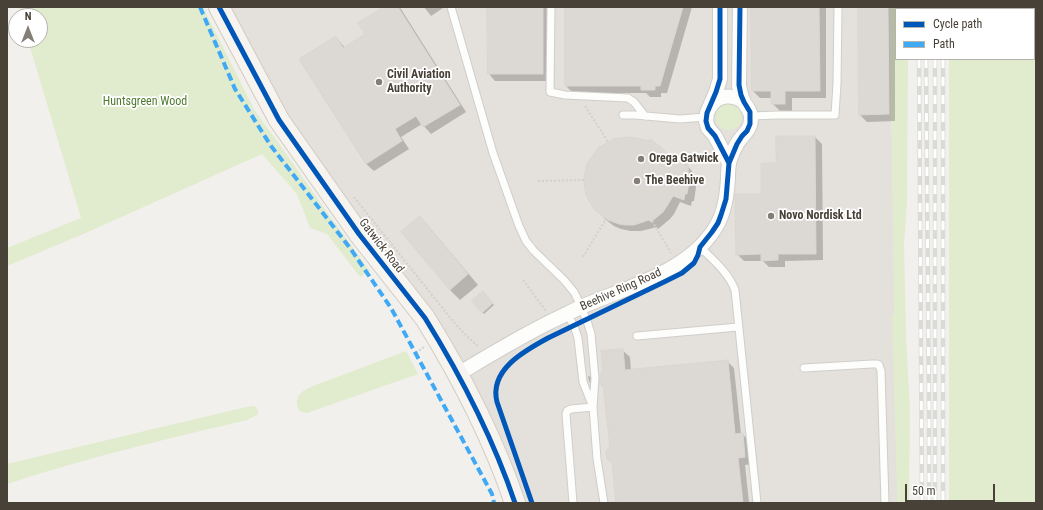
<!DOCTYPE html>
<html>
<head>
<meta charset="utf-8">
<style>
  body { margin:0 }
  #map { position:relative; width:1043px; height:510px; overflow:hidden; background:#f2f0ec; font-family:"Roboto Condensed",sans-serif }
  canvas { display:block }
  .frame { position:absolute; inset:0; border:8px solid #484138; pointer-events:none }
  .legend { position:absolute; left:895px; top:8px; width:140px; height:52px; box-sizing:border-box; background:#fff; border:1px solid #b6b3af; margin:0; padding:5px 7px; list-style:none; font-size:12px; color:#484138 }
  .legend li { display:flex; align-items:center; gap:8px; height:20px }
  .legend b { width:20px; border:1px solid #b6b3af }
  .north { position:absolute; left:8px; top:8px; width:40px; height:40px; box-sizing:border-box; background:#fff; border:1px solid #b6b3af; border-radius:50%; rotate:0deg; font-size:11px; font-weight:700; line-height:16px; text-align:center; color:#484138 }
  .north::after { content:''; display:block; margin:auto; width:14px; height:18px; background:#847e77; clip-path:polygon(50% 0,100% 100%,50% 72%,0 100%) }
  .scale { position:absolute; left:905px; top:484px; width:90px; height:18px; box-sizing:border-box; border:2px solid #484138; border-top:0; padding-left:5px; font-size:12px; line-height:14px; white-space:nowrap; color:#484138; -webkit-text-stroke:3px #fff; paint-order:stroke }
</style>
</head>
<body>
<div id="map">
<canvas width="1043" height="510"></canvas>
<div class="frame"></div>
<ul class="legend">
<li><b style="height:5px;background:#0057b8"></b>Cycle path</li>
<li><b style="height:5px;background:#3fa9f5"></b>Path</li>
</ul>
<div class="north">N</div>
<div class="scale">50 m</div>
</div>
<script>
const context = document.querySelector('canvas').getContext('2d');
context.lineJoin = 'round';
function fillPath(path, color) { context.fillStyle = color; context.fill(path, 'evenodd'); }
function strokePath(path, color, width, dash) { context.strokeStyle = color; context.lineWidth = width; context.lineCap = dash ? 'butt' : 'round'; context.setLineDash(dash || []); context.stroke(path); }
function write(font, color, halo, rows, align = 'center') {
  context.font = font + ' "Roboto Condensed",sans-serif'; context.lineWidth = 3.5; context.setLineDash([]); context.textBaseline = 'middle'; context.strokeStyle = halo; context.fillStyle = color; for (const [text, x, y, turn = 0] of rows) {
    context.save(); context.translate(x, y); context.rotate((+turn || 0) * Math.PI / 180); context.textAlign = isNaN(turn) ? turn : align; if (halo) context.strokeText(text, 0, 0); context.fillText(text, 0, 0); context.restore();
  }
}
const industrial = new Path2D(`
  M221 7H890L894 311 903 503H515L474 406 359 234Z`);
const green = new Path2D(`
  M19 7H203L255 111 280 145 329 215 370 271 360 277 327 234 310 228 297 194 262 154 88 232 7 266V248L81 218 28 40H40V16H21Z
  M890 7H909V9H896V59H908L907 204 904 244 906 336 910 410 909 503H897L892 315H894Z
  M949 7H1036V503H949V59H1034V9H949Z
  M716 117a13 13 0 1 1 26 0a13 13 0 1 1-26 0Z
  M406 351 418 374 307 413 301 412C297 408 295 401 299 395 304 388 321 383 329 380 355 370 380 361 406 351Z
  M251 406 256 407 257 409 258 414 253 417 247 420C166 439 86 458 7 484V464L149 430Z`);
const parking = new Path2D(`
  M242 7H360L272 61Z
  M623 108V128L622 131 609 135 599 140 596 137 588 144 582 152 578 160 575 169 574 184 577 199 585 213 593 221 604 228 618 232 635 233 647 230 660 222 672 210 679 199 692 203 696 195 698 185 715 187 711 205 701 223 692 234 684 242 670 252 660 258 651 262 631 265 592 253 585 265 575 258 570 266 559 257 542 236 537 228 529 208 525 188V172L528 152 531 142 541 123 552 110 568 124 574 117 585 109 590 116 607 110Z
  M777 115H815V133L777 134Z
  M462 119 487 163 471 174 542 284 502 313 420 216 406 228 382 193 406 178 400 168 450 138 445 129Z
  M892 134 894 315H892L897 503H750L740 396H733L730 369 751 367 753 385 754 387 758 389 759 388 758 380 787 377V367L756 370 749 310 775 308V293H750V285L743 284 742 262H775V264H818L819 272H830L831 259H822L821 149H830L829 135Z
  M717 280H718L720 284 724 318 729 317 734 335 724 336 725 340 715 341 717 358 634 365 630 325 633 309 636 304 686 284Z
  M573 402 575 415H582L590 501H583V503H561L551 405Z`);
const shadow = new Path2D(`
  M386 7H399L401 9 466 112 431 134 422 124 401 137 409 149 374 171 366 164 300 60 336 37 345 48 367 34Z
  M424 7H443V8L431 16Z
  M488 7H550V81H495L489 74Z
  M566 7H692L667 93H661V97H650L646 93H573L566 86Z
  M752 7H826V98H792V111H780L772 103V98H760L753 91Z
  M859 7H895V121L867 122 860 115Z
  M815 137 822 144 823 260 785 261V267H769L763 261H744L737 254 762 195 777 164Z
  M660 148 675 164 683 160 694 174 696 187 694 201H692L691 206 680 202 674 214 670 219 658 229 657 227 641 231H631L621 229 614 226 605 219 598 211Z
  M420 217 430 228 478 285 460 300 450 290Z
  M483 293 494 305 484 314 473 301Z
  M622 350 630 357 631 371 727 361 734 368 741 434H742L750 441 752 464 745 465 749 503H617L604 388 601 384Z
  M588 376 591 377V385L589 381Z`);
const building = new Path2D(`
  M384 7H398L460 105 423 127 416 116 395 129 402 141 366 164 299 59 336 36 343 48 365 34 358 23Z
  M487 7H543V74H488Z
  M565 7H683L660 86H655V90H641V86H565Z
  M751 7H819L820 91H785V104H771V91H752Z
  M858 7H888L889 114 859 115Z
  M776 136H815L816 254H778V260L761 261V254L736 255 735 194H761V163H776Z
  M630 137 649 141 650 139 661 147 666 153 672 164 683 159 686 166 688 165 689 183 687 194H685L684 200 673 196 667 206 663 212 651 222 649 220 634 225H625L619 224 608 220 595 210 589 201 586 195 585 189 584 178 586 167 588 162 594 154 598 148 603 145 614 139Z
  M420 216 468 274 450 290 401 232Z
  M483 291 493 303 482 313 472 301Z
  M623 349 625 370 728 360 735 434 743 433 745 457 738 458 743 503H616L612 463 607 459 606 451 610 446 603 385H600V374L602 373V372L603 371 601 351Z`);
const path = new Path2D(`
  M585 106 608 142
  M538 181 584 180
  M354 197 456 325 472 341 479 347
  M652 221 671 253
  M583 257 606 219
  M523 280 546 311
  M416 353 424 347`);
const lane = new Path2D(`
  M451 7 493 153 519 226 526 241 534 251 564 280 574 292 580 304 588 324 591 334 595 378 593 407 597 459 604 503
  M551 7 550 92 565 95 628 98 634 102 645 116
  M623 115H635L680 119 706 117
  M751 116 777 115H835L837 84 838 7
  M700 247C713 260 728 272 735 290L757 503
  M567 314 574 326 578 338 583 382 593 407 571 409 567 411 566 414 573 503
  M637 336 738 327
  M804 368 872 364H877L879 365 881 371 885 503`);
const street = new Path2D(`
  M720 7V79L716 92 707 113 706 121 708 128 715 136 729 163
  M710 107C718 94 733 94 744 102
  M458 374C490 355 521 336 554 320 563 316 572 311 581 307 627 287 693 271 718 223 725 210 727 194 728 179 728 174 728 169 729 164 730 157 737 142 742 137 747 131 751 127 751 118 751 111 747 108 744 102 741 97 740 91 739 85L740 7`);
const secondary = new Path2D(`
  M219 7 279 120 359 234 425 318C461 376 493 438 515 503`);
const rail = new Path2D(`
  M918 7V9
  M925 7V9
  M936 9V7
  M943 9V7
  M919 59 922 503
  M926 59 929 413V503
  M935 59V503
  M943 59V503`);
const quiet = new Path2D(`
  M200 7 235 89 271 146 350 248 391 308 492 494 494 503`);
const cycleway = new Path2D(`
  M219 7 279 120 359 234 425 318C461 376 493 438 515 503
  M720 7V79L716 92 707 113 706 121 708 128 715 136 729 163
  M532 503 497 402C489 370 524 351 548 338L666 281 682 273 694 263 698 255 700 247 712 232 718 223 721 215 726 199 729 163 737 144 742 136 747 131 750 124V112L744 102 741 95 739 85 740 7`);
const markers = [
  [379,82,4,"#847e77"],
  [641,159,4,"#847e77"],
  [637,181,4,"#847e77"],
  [771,216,4,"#847e77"]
];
const poiNames = [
  ["Civil Aviation",387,75],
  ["Authority",387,89],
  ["Orega Gatwick",649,159],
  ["The Beehive",645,181],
  ["Novo Nordisk Ltd",779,216]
];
const parkNames = [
  ["Huntsgreen Wood",145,102]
];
const streetNames = [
  ["Gatwick Road",381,246,52],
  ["Beehive Ring Road",621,290,-24]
];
fillPath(industrial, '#e4e0dc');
fillPath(green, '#e1ebcd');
fillPath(parking, '#e4e1dd');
fillPath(shadow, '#0003');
fillPath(building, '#dcd9d5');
strokePath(building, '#dad7d2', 1);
strokePath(lane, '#d0ceca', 9);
strokePath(street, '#d0ceca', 16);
strokePath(secondary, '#d1ccc3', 22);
strokePath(path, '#d2d0cb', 2, [2, 2]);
strokePath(lane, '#fdfdfc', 7);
strokePath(street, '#fdfdfc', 14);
strokePath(secondary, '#f7f4ef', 20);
strokePath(rail, '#dadad9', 4.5);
strokePath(rail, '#fff', 3, [9]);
strokePath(quiet, '#3fa9f5', 4, [8, 4]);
strokePath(cycleway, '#0057b8', 5);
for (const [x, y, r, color] of markers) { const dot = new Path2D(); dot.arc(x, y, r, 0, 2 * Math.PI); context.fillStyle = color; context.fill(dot); strokePath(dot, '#fff', 1.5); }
write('bold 12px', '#484138', '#fff', poiNames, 'left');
write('12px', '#4d792c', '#fff', parkNames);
write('12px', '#484138', '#fff', streetNames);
</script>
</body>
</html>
